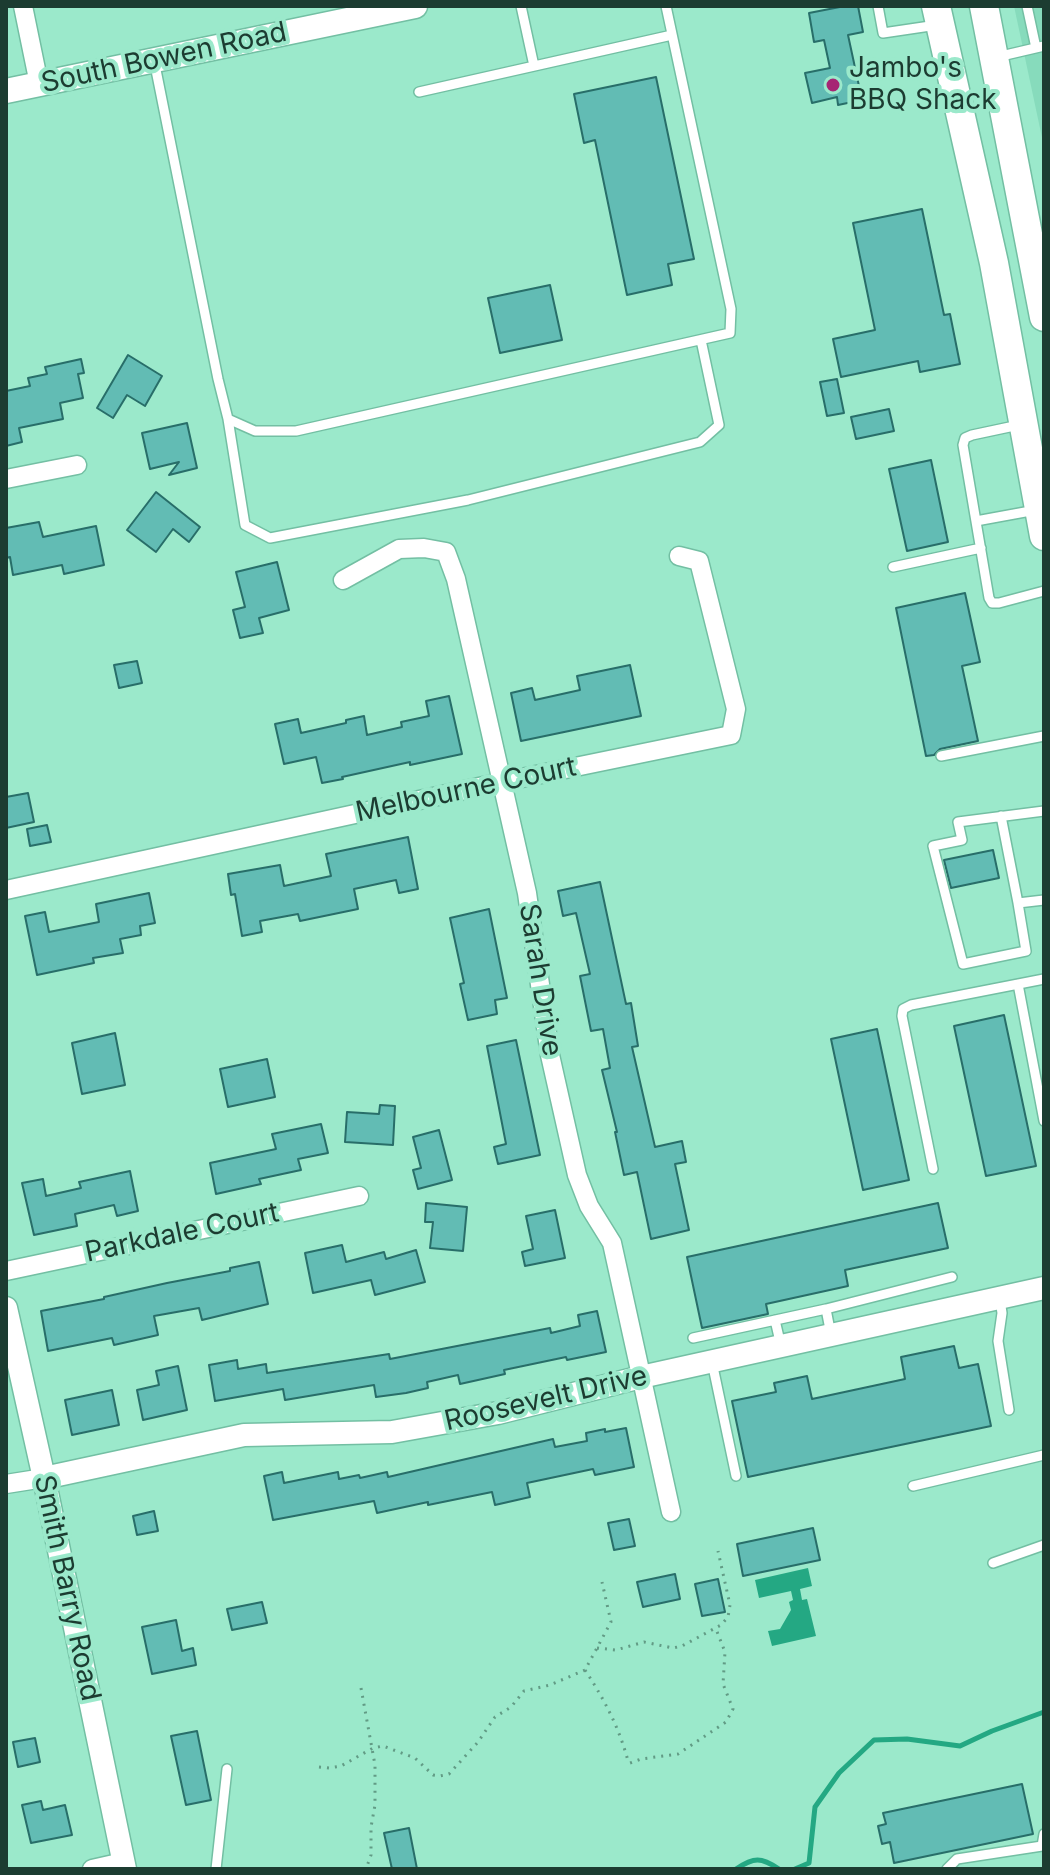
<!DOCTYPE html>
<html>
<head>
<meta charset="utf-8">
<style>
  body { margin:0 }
  #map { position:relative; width:1050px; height:1875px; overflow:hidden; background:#9be9cb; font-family:Inter,sans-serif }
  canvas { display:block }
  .frame { position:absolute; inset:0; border:8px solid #1c3c31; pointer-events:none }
</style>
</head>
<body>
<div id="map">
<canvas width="1050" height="1875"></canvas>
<div class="frame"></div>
</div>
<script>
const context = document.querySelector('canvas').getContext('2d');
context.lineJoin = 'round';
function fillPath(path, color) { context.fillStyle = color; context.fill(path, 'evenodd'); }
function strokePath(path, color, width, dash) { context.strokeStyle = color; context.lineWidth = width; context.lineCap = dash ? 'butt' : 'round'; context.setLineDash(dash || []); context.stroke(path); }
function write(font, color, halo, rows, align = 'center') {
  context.font = font + ' Inter,sans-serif'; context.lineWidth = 8; context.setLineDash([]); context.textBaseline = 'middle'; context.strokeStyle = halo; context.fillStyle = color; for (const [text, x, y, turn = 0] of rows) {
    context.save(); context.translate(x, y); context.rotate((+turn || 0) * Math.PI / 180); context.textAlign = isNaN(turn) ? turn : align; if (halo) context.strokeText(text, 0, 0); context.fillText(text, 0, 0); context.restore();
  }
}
const built = new Path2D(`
  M1014 6H1044V147Z`);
const water = new Path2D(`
  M808 1568 812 1586 800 1589 802 1600 807 1599 816 1636 772 1646 768 1631 780 1629 791 1610 789 1602 793 1600 791 1591 759 1598 755 1580Z`);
const stream = new Path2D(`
  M736 1869C754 1857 761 1857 779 1869
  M795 1869 809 1863 815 1807 839 1773 874 1740 907 1739 960 1746 992 1731 1044 1712`);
const building = new Path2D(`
  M845 6H858L863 32 848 35 862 100 838 105 837 97 812 103 805 73 830 68 824 40 814 42 809 13Z
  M656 77 694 259 668 264 672 285 627 295 595 140 584 143 574 94Z
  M922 209 944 315 950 314 960 364 920 372 918 361 841 377 833 339 875 330 853 223Z
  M550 285 562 340 500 353 488 298Z
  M128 355 162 376 145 406 127 395 113 418 97 408Z
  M81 359 84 373 78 374 83 398 60 403 63 419 19 428 22 442 6 446V391L30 386 28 378 47 374 45 367Z
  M837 379 844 413 827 416 820 382Z
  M889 409 894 431 856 439 851 417Z
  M187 423 197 468 169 475 179 462 150 469 142 433Z
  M931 460 948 542 907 551 889 469Z
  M156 492 200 527 189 542 173 529 156 552 127 530Z
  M39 522 43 537 96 526 104 565 64 574 62 565 13 575 10 557 6 558V528Z
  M277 562 289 610 259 618 263 633 240 638 233 610 245 607 236 572Z
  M965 593 980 662 962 666 978 741 940 749 934 755 926 756 896 608Z
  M137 661 142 683 119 688 114 665Z
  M630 665 641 716 521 741 511 693 532 688 535 700 580 690 577 676Z
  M449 696 462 754 410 765V762L342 777 343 779 322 783 316 757 284 764 275 724 298 719 301 733 346 723V720L364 716 367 735 402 727 401 722 429 716 426 701Z
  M28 793 34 822 6 828V797Z
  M47 825 51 842 30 846 27 829Z
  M408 837 418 889 399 893 396 880 354 889 358 909 300 921 298 914 260 921 262 932 242 936 235 894 231 895 228 874 280 865 284 886 331 876 326 854Z
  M993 850 999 878 951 888 944 860Z
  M600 882 626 1004 631 1003 638 1046 632 1047 655 1147 682 1141 686 1162 675 1164 689 1230 651 1239 637 1172 624 1175 615 1132H617L602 1070 610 1068 603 1029 591 1031 580 976 590 974 576 913 563 916 558 891Z
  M149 893 155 923 140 926 141 935 120 939 123 953 93 958 94 963 37 975 25 916 45 912 49 932 99 922 96 904Z
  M489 909 507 998 495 1000 497 1014 468 1020 460 984 464 983 450 918Z
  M1004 1015 1036 1166 986 1176 954 1026Z
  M877 1029 909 1180 863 1190 831 1039Z
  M115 1033 125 1085 82 1094 72 1043Z
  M516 1040 540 1155 498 1164 494 1147 506 1144 487 1046Z
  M267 1059 275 1097 228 1107 220 1069Z
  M380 1105 395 1106 393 1145 345 1142 347 1112 379 1114Z
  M321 1124 328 1153 298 1159 301 1170 259 1179 261 1184 216 1194 210 1163 276 1149 272 1134Z
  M439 1130 452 1180 418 1189 413 1170 421 1168 413 1137Z
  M130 1171 138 1211 117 1216 114 1205 75 1214 77 1226 34 1235 22 1183 43 1179 46 1196 81 1188 79 1182Z
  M426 1203 467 1207 463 1251 430 1248 433 1222H425Z
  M938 1203 948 1248 845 1270 848 1286 766 1304 768 1314 702 1328 687 1257Z
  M555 1210 565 1258 525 1266 522 1252 533 1249 526 1216Z
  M342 1245 346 1262 384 1252 386 1259 416 1250 425 1282 375 1295 371 1280 313 1293 305 1253Z
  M259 1262 268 1304 202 1320 199 1308 154 1316 158 1335 114 1345 112 1338 48 1351 41 1311 104 1299V1297L167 1283 230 1271V1268Z
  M597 1311 606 1352 567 1360 566 1357 504 1370 505 1374 460 1384 458 1375 427 1382 428 1388 406 1393 376 1397 374 1385 285 1400 283 1389 215 1401 209 1365 237 1360 238 1369 266 1364 267 1373 389 1354 390 1359 550 1328 551 1333 580 1326 578 1315Z
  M954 1346 959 1368 978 1364 991 1426 748 1477 732 1401 776 1392 774 1383 807 1376 812 1399 905 1379 901 1357Z
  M178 1366 187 1410 143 1420 137 1390 159 1385 156 1371Z
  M112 1390 119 1425 72 1435 65 1400Z
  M626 1428 634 1467 595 1475 593 1469 527 1483 530 1497 495 1505 492 1492 428 1505V1502L377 1513 374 1501 273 1520 264 1476 282 1472 284 1483 338 1472 339 1479 359 1475 360 1478 387 1472 388 1477 553 1439 555 1447 587 1441 586 1433 605 1429V1432Z
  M154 1511 158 1531 137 1535 133 1516Z
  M629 1519 635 1546 614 1550 608 1523Z
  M813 1528 820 1560 743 1576 737 1544Z
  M675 1574 680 1599 643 1607 637 1582Z
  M718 1579 725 1612 702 1616 695 1584Z
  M262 1602 267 1623 232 1630 227 1609Z
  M176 1620 182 1651 193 1648 196 1665 152 1674 142 1627Z
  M197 1731 211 1800 186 1805 171 1736Z
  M35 1738 40 1762 18 1767 13 1742Z
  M1022 1784 1033 1834 894 1863 890 1842 882 1844 878 1826 886 1824 883 1813Z
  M41 1801 43 1810 65 1805 72 1835 31 1843 22 1805Z
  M409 1828 417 1869H392L384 1833Z`);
const path = new Path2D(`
  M597 1648 616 1650 644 1642 673 1648 682 1646 721 1625 728 1617 730 1605 718 1551
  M585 1670C604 1699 619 1727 628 1761L630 1763 641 1759 678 1754 726 1722 733 1709 723 1684 725 1652 716 1629
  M361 1688 375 1765V1805L371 1827V1855L366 1869
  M319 1767 329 1768 341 1766 373 1748 383 1746 415 1758 433 1775 440 1776 449 1774 478 1742 495 1717 511 1707 524 1691 550 1685 585 1670 611 1622 602 1582`);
const service = new Path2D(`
  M521 6 534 66
  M878 6 883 33 937 25
  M1027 6 1036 48
  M997 57 1044 46
  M154 60 218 379 228 419 255 431H296L730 333 731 309 666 6
  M419 92 672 35
  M228 419 245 525 270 538 468 500 700 442 719 425 701 340
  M1019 425 972 435 965 438 963 445 989 598 992 603H999L1044 591
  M976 521 1036 510
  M893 567 981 548
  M941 756 1044 736
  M1044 811 958 822 962 840 933 846 963 964 1026 951 1018 903 1044 900
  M1001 816 1018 903
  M1018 984 1044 1121
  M933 1169 902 1016 903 1009 911 1005 1044 979
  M1000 1300 1002 1313 998 1341 1009 1410
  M826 1309 952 1277
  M775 1320 781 1346
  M693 1338 826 1309 831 1335
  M712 1362 736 1476
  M913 1486 1044 1455
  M993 1563 1044 1545
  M216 1869 227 1769
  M947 1869 957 1859 1042 1846 1044 1834`);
const minor = new Path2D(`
  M23 6 39 84
  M6 479 77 465
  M343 580 399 549 424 548 446 552 456 579 527 893 550 1055 577 1175 589 1206 612 1243 671 1512
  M6 890 502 782 731 735 736 709 699 561 679 556
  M6 1271 359 1196
  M6 1484 44 1478
  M92 1869 123 1862`);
const tertiary = new Path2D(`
  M6 1308 44 1478 125 1869
  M44 1478 244 1435 392 1432 498 1413 641 1377 1044 1288`);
const secondary = new Path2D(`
  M6 91 415 6`);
const primary = new Path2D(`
  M936 6 994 263 1044 536
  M984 6 1044 317`);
const markers = [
  [833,85,8,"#a62574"]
];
const streetNames = [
  ["South Bowen Road",164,58,-12],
  ["Melbourne Court",466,790,-12],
  ["Sarah Drive",540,980,81],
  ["Parkdale Court",182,1233,-12],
  ["Roosevelt Drive",546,1399,-13],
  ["Smith Barry Road",67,1588,78]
];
const poiNames = [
  ["Jambo's",849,69],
  ["BBQ Shack",849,101]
];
fillPath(built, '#87dbbc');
fillPath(water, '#24a883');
strokePath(stream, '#24a883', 5);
fillPath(building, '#62bcb4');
strokePath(building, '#286e69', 2);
strokePath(service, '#73bfa3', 12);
strokePath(minor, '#73bfa3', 21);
strokePath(tertiary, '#73bfa3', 25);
strokePath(secondary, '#73bfa3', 27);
strokePath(primary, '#73bfa3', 31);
strokePath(path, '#629b85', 3, [2, 6]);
strokePath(service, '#fff', 9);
strokePath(minor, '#fff', 18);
strokePath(tertiary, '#fff', 22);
strokePath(secondary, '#fff', 24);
strokePath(primary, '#fff', 28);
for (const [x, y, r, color] of markers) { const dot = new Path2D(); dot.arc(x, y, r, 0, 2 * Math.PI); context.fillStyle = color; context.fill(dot); strokePath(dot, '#9be9cb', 3); }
write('28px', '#1c3c31', '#9be9cb', streetNames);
write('28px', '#1c3c31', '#9be9cb', poiNames, 'left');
</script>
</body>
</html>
